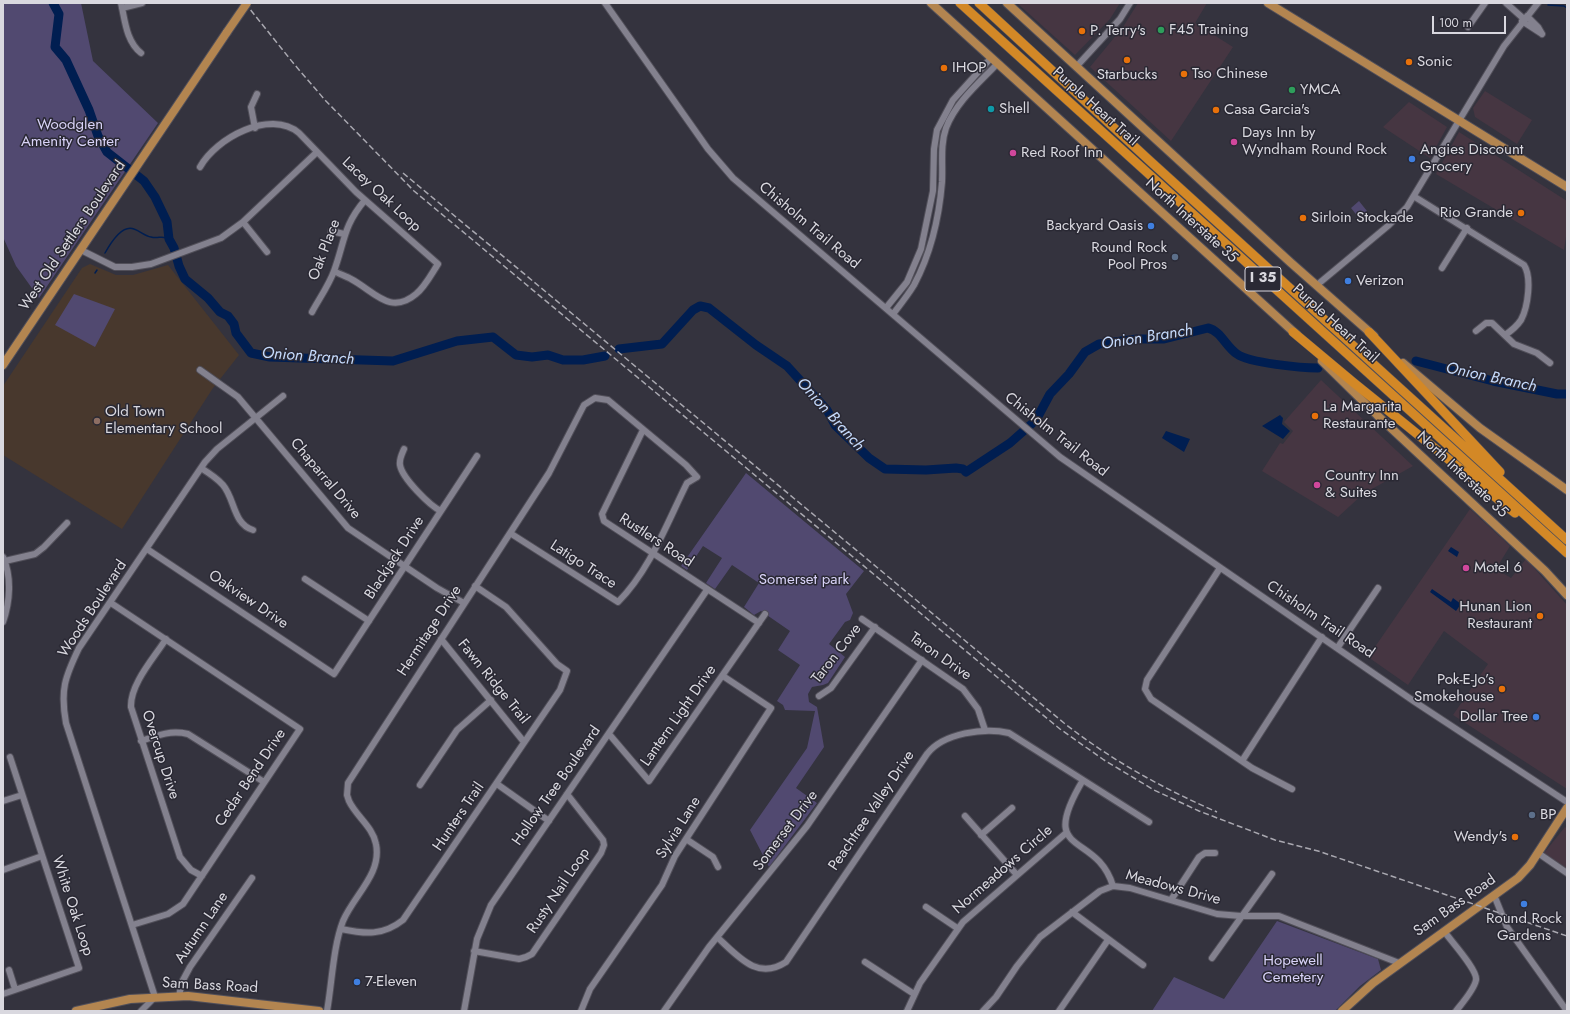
<!DOCTYPE html>
<html>
<head>
<meta charset="utf-8">
<style>
  body { margin:0 }
  #map { position:relative; width:1570px; height:1014px; overflow:hidden; background:#34333e; font-family:Jost,sans-serif }
  canvas { display:block }
  .frame { position:absolute; inset:0; border:4px solid #d9d8df; pointer-events:none }
  .scale { position:absolute; left:1432px; top:16px; width:74px; height:18px; box-sizing:border-box; border:2px solid #d9d8df; border-top:0; padding-left:5px; font-size:12px; line-height:14px; white-space:nowrap; color:#d9d8df; -webkit-text-stroke:3px #2a2934; paint-order:stroke }
</style>
</head>
<body>
<div id="map">
<canvas width="1570" height="1014"></canvas>
<div class="frame"></div>
<div class="scale">100 m</div>
</div>
<script>
const context = document.querySelector('canvas').getContext('2d');
context.lineJoin = 'round';
function fillPath(path, color) { context.fillStyle = color; context.fill(path, 'evenodd'); }
function strokePath(path, color, width, dash) { context.strokeStyle = color; context.lineWidth = width; context.lineCap = dash ? 'butt' : 'round'; context.setLineDash(dash || []); context.stroke(path); }
function write(font, color, halo, rows, align = 'center') {
  context.font = font + ' Jost,sans-serif'; context.lineWidth = 3; context.setLineDash([]); context.textBaseline = 'middle'; context.strokeStyle = halo; context.fillStyle = color; for (const [text, x, y, turn = 0] of rows) {
    context.save(); context.translate(x, y); context.rotate((+turn || 0) * Math.PI / 180); context.textAlign = isNaN(turn) ? turn : align; if (halo) context.strokeText(text, 0, 0); context.fillText(text, 0, 0); context.restore();
  }
}
const commercial = new Path2D(`
  M1017 3H1120L1110 19 1075 55Z
  M1138 3H1207L1195 23 1233 47 1171 141 1090 67 1123 27Z
  M1485 91 1532 120 1517 144 1475 117 1473 108Z
  M1409 102 1447 127 1430 158 1383 127Z
  M1459 132 1567 201V230L1564 250 1436 174Z
  M1321 380 1413 466 1363 494 1338 517 1262 471 1280 443 1283 444 1293 431 1284 422Z
  M1470 509 1510 546 1496 569 1511 578 1526 559 1567 605V789L1453 715 1488 664 1444 631 1408 685 1368 657Z
  M1565 827 1567 829V869L1544 853Z`);
const education = new Path2D(`
  M90 264 116 275H133L168 265 239 355 213 388 122 529 3 455V386L82 268Z`);
const green = new Path2D(`
  M3 3H81L93 61 158 123 39 298 16 266 3 237Z
  M1359 201 1367 211 1359 218 1351 208Z
  M74 294 115 309 95 347 55 325Z
  M746 473 864 571 846 594 853 613 850 620 845 622 829 644 845 657 828 683 823 685 812 687 808 694 809 702 817 707 824 747 796 788 817 803 769 867 750 830 807 748 815 711 785 710 783 705 777 701 800 665 778 650 790 631 761 611 754 615 744 607 759 583 732 565 715 589 706 583 722 558 703 546 687 570 681 566Z
  M1277 921 1378 959 1381 970 1360 986 1335 1011H1152L1174 977 1224 999Z`);
const water = new Path2D(`
  M1280 415 1283 418 1282 424 1290 431 1283 439 1262 426Z
  M1166 431 1190 439 1184 452 1162 438Z
  M1451 547 1459 552 1457 557 1448 551Z
  M1432 589 1451 602 1453 598 1461 604 1456 611 1430 592Z`);
const stream = new Path2D(`
  M1548 5 1564 6 1567 8
  M105 253C110 244 122 224 134 229 140 231 145 236 151 237 158 239 163 235 169 239
  M95 273 97 270`);
const river = new Path2D(`
  M53 3 59 14 55 47 66 60 89 110 98 136 107 152 144 181 155 197 167 222 169 239 174 248 179 266 185 279 208 298 220 312 228 316 234 324 236 333 251 353 270 357 393 361 457 341 493 337 516 355 532 357 548 355 563 360H583L605 356
  M619 349 662 344 693 310 700 306 709 308 756 345 787 366 827 410 835 425 869 458 885 469 926 470 956 468 963 469 966 472 1010 443 1036 420 1050 394 1069 374 1085 352 1099 344 1137 339H1164L1208 328C1221 331 1226 347 1237 354 1249 363 1302 368 1318 368
  M1416 361 1493 381 1557 394H1567`);
const minor = new Path2D(`
  M121 3C125 20 126 41 141 53
  M605 3 708 149 733 178 1060 457 1415 702 1567 802
  M1506 3 1524 19
  M122 8 142 3
  M1527 16 1538 27 1542 34
  M1522 21 1542 34
  M1468 27 1485 3
  M1076 67 1120 19 1130 3
  M255 128 251 107 257 94
  M200 167C216 138 270 109 299 133L356 192 438 264C432 273 425 287 416 294 390 316 374 291 351 279 346 276 339 274 334 271
  M1415 197 1524 265C1532 277 1528 307 1521 320 1517 326 1511 331 1505 335
  M243 222 267 252
  M331 231 344 234
  M81 250 115 267H132L151 264 221 238 243 222 317 152
  M1442 268 1467 228
  M1317 285 1389 225 1407 207 1504 46 1538 3
  M886 308 907 282 921 249 933 191 934 149 937 130 953 100 991 58
  M312 312C319 299 329 285 334 271 345 241 343 226 365 200
  M893 314C900 305 908 295 914 285 931 253 939 219 942 182 943 164 940 145 946 128 956 102 979 83 997 64
  M1476 331 1486 323H1492L1514 344 1537 353 1550 363
  M200 370 238 397 348 528 437 588 464 603
  M643 430 602 514 604 521 759 623
  M404 449C402 454 399 459 400 465 402 478 430 506 441 511
  M201 468C209 473 217 478 223 485 235 499 233 524 253 530
  M147 549 334 674 477 456
  M3 557C12 577 10 602 3 622
  M5 561 35 554 44 547 67 523
  M1220 568 1147 680 1145 689 1151 699 1252 768 1292 789
  M305 579 369 621
  M111 603 300 729 183 904 168 914 132 925
  M862 619 963 689 978 709 985 730
  M166 639C154 658 130 684 131 707L180 857 191 870 202 876
  M441 639 524 742
  M1338 647 1378 588
  M819 696 831 688 875 627
  M609 734 649 781 765 614
  M141 741C158 735 171 730 188 734L264 782
  M1242 761 1322 637
  M1083 780C1036 859 1096 830 1113 886
  M497 784 549 821
  M420 785 457 730 491 700
  M3 801 22 795
  M965 816 1017 875
  M981 835 1012 808
  M686 839 713 857 718 867
  M1538 853 1567 873
  M3 870 42 856
  M1494 895 1507 927 1567 1011
  M1171 900 1199 857 1205 853H1215
  M926 907 957 928
  M1072 912 1143 965
  M341 929C365 934 383 936 403 920L560 690 567 671 557 664 506 607 475 586
  M1444 931C1450 940 1478 970 1476 980 1474 990 1463 1002 1456 1011
  M717 937C738 956 757 981 786 962L927 754C943 733 985 727 1009 733L1149 822
  M474 951 519 959 526 957 532 954 601 853 604 845 603 840 567 794
  M1212 958 1272 874
  M865 962 914 994
  M9 970 15 989
  M3 994 79 968 10 757
  M179 996 182 982 190 967 252 878
  M141 1011 155 997 66 723C60 690 65 677 79 648L205 462 217 449 283 396
  M327 1011C332 983 333 947 343 921 354 895 382 874 376 844 373 827 356 816 349 801L347 795 348 783 549 473 584 405 595 398 608 400 686 465 697 477 687 483C667 523 650 570 618 602L510 533
  M464 1011 477 939 491 905 707 590
  M581 1011 590 989 662 885 675 856 771 708 723 676
  M664 1011 709 947 807 826 922 660
  M907 1011 920 983 963 922 1066 833
  M983 1011 996 997 1017 966 1040 937 1100 891 1113 886 1130 888 1217 914 1241 916H1279L1399 963
  M1059 1011 1108 940`);
const major = new Path2D(`
  M931 3 1297 335
  M1007 3 1290 262 1374 336
  M1268 3 1567 187
  M1322 361 1377 415 1545 571 1567 595
  M1403 363 1480 428 1567 490
  M3 365 227 32
  M76 1011 130 999 188 996 319 1011
  M1342 1011 1373 983 1518 878 1530 865 1567 808`);
const highway = new Path2D(`
  M960 3 1567 553
  M979 3 1150 161 1567 540
  M1293 332 1354 383 1515 513
  M1369 332 1500 472`);
const rail = new Path2D(`
  M245 3 294 64 325 100 414 191 1015 692 1060 729 1104 760 1154 790 1199 811 1275 840 1318 851 1567 936
  M403 173 1064 723C1111 760 1162 788 1217 812`);
const majorBridge = new Path2D(`
  M227 32 247 3`);
const markers = [
  [1161,30,4,"#2e9e5b"],
  [1082,31,4,"#e8710a"],
  [1127,60,4,"#e8710a"],
  [1409,62,4,"#e8710a"],
  [944,68,4,"#e8710a"],
  [1184,74,4,"#e8710a"],
  [1292,90,4,"#2e9e5b"],
  [991,109,4,"#0f9aa8"],
  [1216,110,4,"#e8710a"],
  [1234,142,4,"#d1479c"],
  [1013,153,4,"#d1479c"],
  [1412,159,4,"#3f7fe0"],
  [1521,213,4,"#e8710a"],
  [1303,218,4,"#e8710a"],
  [1151,226,4,"#3f7fe0"],
  [1175,257,4,"#5c6f8a"],
  [1348,281,4,"#3f7fe0"],
  [1315,416,4,"#e8710a"],
  [97,421,4,"#8d6e63"],
  [1317,485,4,"#d1479c"],
  [1466,568,4,"#d1479c"],
  [1540,616,4,"#e8710a"],
  [1502,689,4,"#e8710a"],
  [1536,717,4,"#3f7fe0"],
  [1532,815,4,"#5c6f8a"],
  [1515,837,4,"#e8710a"],
  [1524,904,4,"#3f7fe0"],
  [357,982,4,"#3f7fe0"]
];
const shields = [
  [1263,279,36]
];
const shieldNames = [
  ["I 35",1263,279]
];
const poiNames = [
  ["F45 Training",1169,30],
  ["P. Terry's",1090,31],
  ["Sonic",1417,62],
  ["IHOP",952,68],
  ["Tso Chinese",1192,74],
  ["Starbucks",1127,75,"center"],
  ["YMCA",1300,90],
  ["Shell",999,109],
  ["Casa Garcia's",1224,110],
  ["Days Inn by",1242,133],
  ["Wyndham Round Rock",1242,150],
  ["Angies Discount",1420,150],
  ["Grocery",1420,167],
  ["Red Roof Inn",1021,153],
  ["Rio Grande",1513,213,"right"],
  ["Sirloin Stockade",1311,218],
  ["Backyard Oasis",1143,226,"right"],
  ["Round Rock",1167,248,"right"],
  ["Pool Pros",1167,265,"right"],
  ["Verizon",1356,281],
  ["La Margarita",1323,407],
  ["Restaurante",1323,424],
  ["Old Town",105,412],
  ["Elementary School",105,429],
  ["Country Inn",1325,476],
  ["& Suites",1325,493],
  ["Motel 6",1474,568],
  ["Hunan Lion",1532,607,"right"],
  ["Restaurant",1532,624,"right"],
  ["Pok-E-Jo’s",1494,680,"right"],
  ["Smokehouse",1494,697,"right"],
  ["Dollar Tree",1528,717,"right"],
  ["BP",1540,815],
  ["Wendy's",1507,837,"right"],
  ["Round Rock",1524,919,"center"],
  ["Gardens",1524,936,"center"],
  ["7-Eleven",365,982]
];
const streetNames = [
  ["Purple Heart Trail",1095,107,42],
  ["Lacey Oak Loop",381,195,43],
  ["North Interstate 35",1191,221,42],
  ["Chisholm Trail Road",809,226,40],
  ["West Old Settlers Boulevard",73,236,-56],
  ["Oak Place",325,250,-69],
  ["Purple Heart Trail",1335,324,42],
  ["Chisholm Trail Road",1056,435,38],
  ["North Interstate 35",1462,475,43],
  ["Chaparral Drive",325,479,50],
  ["Rustlers Road",656,541,33],
  ["Blackjack Drive",395,558,-57],
  ["Latigo Trace",583,565,33],
  ["Oakview Drive",248,600,34],
  ["Woods Boulevard",93,609,-57],
  ["Chisholm Trail Road",1320,620,34],
  ["Hermitage Drive",430,631,-57],
  ["Taron Cove",837,654,-52],
  ["Taron Drive",940,657,35],
  ["Fawn Ridge Trail",493,682,51],
  ["Lantern Light Drive",679,716,-55],
  ["Overcup Drive",160,755,72],
  ["Cedar Bend Drive",251,778,-56],
  ["Hollow Tree Boulevard",557,786,-55],
  ["Peachtree Valley Drive",872,811,-56],
  ["Hunters Trail",459,817,-56],
  ["Sylvia Lane",679,828,-58],
  ["Somerset Drive",786,831,-53],
  ["Normeadows Circle",1003,870,-41],
  ["Meadows Drive",1173,888,15],
  ["Rusty Nail Loop",559,891,-56],
  ["White Oak Loop",72,906,72],
  ["Sam Bass Road",1455,906,-35],
  ["Autumn Lane",202,928,-56],
  ["Sam Bass Road",210,986,3]
];
const parkNames = [
  ["Woodglen",70,125],
  ["Amenity Center",70,142],
  ["Somerset park",804,580],
  ["Hopewell",1293,961],
  ["Cemetery",1293,978]
];
const waterNames = [
  ["Onion Branch",1147,338,-9],
  ["Onion Branch",308,357,4],
  ["Onion Branch",1491,378,12],
  ["Onion Branch",830,415,48]
];
fillPath(commercial, '#463642');
fillPath(education, '#48382d');
fillPath(green, '#514970');
fillPath(water, '#001e51');
strokePath(stream, '#001e51', 1.5);
strokePath(river, '#001e51', 9);
strokePath(minor, '#514f59', 8);
strokePath(major, '#514f59', 10);
strokePath(highway, '#514f59', 10);
strokePath(minor, '#83818e', 6);
strokePath(major, '#b38550', 8);
strokePath(highway, '#d38826', 9);
strokePath(rail, '#a9a8b0', 1.5, [6, 3]);
strokePath(majorBridge, '#514f59', 10, []);
strokePath(majorBridge, '#b38550', 8);
for (const [x, y, r, color] of markers) { const dot = new Path2D(); dot.arc(x, y, r, 0, 2 * Math.PI); context.fillStyle = color; context.fill(dot); strokePath(dot, '#2a2934', 1.5); }
for (const [x, y, w] of shields) { const box = new Path2D(); box.roundRect(x - w / 2, y - 12, w, 24, 3); context.fillStyle = '#2a2934'; context.fill(box); strokePath(box, '#d9d8df', 1); }
write('bold 14px', '#d9d8df', null, shieldNames);
write('15px', '#d9d8df', '#2a2934', poiNames, 'left');
write('15px', '#d9d8df', '#2a2934', streetNames);
write('15px', '#d9d3f8', '#2a2934', parkNames);
write('italic 16px', '#c5dafc', '#2a2934', waterNames);
</script>
</body>
</html>
